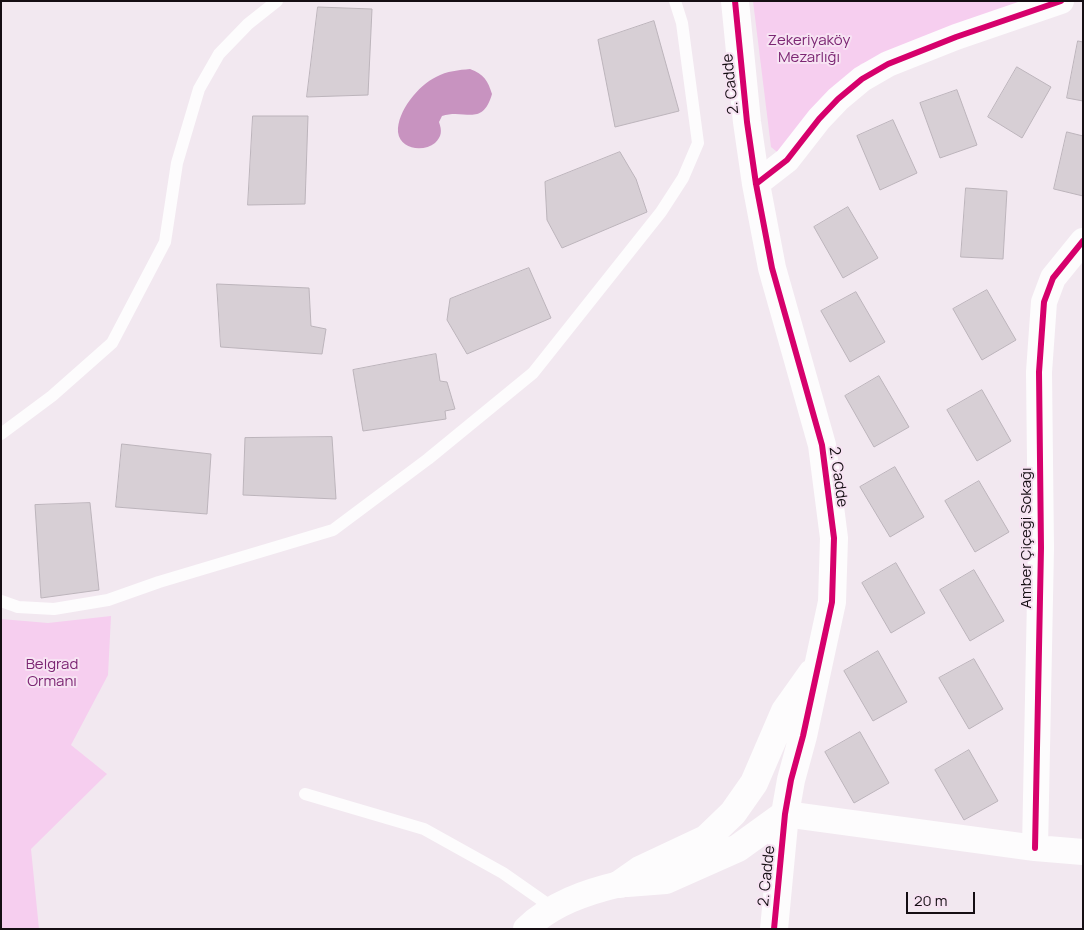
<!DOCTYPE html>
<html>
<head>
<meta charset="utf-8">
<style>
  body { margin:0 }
  #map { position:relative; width:1084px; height:930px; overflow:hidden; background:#f2e8f0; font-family:Manrope,sans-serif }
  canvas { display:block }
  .frame { position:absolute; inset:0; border:2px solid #150e13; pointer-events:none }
  .scale { position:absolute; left:906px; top:892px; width:69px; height:22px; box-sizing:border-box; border:2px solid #150e13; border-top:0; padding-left:6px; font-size:15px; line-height:18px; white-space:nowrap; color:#150e13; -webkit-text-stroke:4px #f7e3f3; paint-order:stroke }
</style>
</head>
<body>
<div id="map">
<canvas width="1084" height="930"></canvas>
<div class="frame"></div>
<div class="scale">20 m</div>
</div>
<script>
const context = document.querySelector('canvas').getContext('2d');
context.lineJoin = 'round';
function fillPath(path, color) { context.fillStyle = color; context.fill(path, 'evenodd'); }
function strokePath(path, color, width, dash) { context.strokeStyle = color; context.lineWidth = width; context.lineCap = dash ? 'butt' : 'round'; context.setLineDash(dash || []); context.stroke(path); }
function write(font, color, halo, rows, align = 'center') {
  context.font = font + ' Manrope,sans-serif'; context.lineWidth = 4; context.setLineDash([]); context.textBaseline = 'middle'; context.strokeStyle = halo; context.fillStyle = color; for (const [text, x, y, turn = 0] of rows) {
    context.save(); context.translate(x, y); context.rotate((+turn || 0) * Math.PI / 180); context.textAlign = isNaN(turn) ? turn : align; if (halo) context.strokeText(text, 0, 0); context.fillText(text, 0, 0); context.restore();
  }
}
const green = new Path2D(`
  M753 1H1033L861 64 816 111 782 156 771 147Z
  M111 616 108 675 71 745 107 774 31 849 39 929H1V619L48 623Z`);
const water = new Path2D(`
  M470 69C484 74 488 81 492 94 482 128 465 108 442 116L439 122C442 131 442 136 435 143 424 152 400 150 398 132 397 111 419 85 436 77 447 71 459 70 470 69Z`);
const building = new Path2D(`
  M318 7 372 9 368 95 307 97Z
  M654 21 679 111 615 127 598 40Z
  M1078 41 1083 42V101L1067 98Z
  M1017 67 1051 87 1022 138 988 117Z
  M957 90 977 145 940 158 920 103Z
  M253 116H308L305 204 248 205Z
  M893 120 917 173 880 190 857 136Z
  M1067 132 1083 136V196L1054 189Z
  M620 152 636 179 647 212 562 248 547 220 545 182Z
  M966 188 1007 191 1003 259 961 257Z
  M848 207 878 258 843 278 814 227Z
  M529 268 551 318 467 354 447 320 450 299Z
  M217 284 309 288 311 326 326 329 322 354 221 347Z
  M987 290 1016 340 982 360 953 309Z
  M856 292 885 342 850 362 821 311Z
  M436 354 440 381 447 382 455 409 445 411 446 419 363 431 353 370Z
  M879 376 909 427 874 447 845 396Z
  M982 390 1011 441 977 461 947 410Z
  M332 437 336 499 243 495 245 438Z
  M122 444 211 454 207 514 116 507Z
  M895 467 924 517 890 537 860 487Z
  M979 481 1009 532 975 552 945 501Z
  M90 503 99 590 41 598 35 505Z
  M896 563 925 613 891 633 862 583Z
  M974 570 1004 621 970 641 940 590Z
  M878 651 907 702 873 721 844 671Z
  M974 659 1003 709 969 729 939 678Z
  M860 732 889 783 854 803 825 752Z
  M969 750 998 801 964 820 935 770Z`);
const lane = new Path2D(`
  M1 434 52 396 112 343 165 242 177 163 199 89 219 54 248 24 277 1
  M1 601 18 607 54 609 108 600 159 582 333 530 428 459 533 373 661 212 683 178 698 143 682 23 675 1
  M305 794 424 829 503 873 553 908`);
const street = new Path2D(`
  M756 184 787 160 819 119 838 99 862 79 888 64 956 37 1061 1
  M785 814 1035 848 1083 852
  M1035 848 1041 548 1039 372 1044 302 1053 278 1083 241
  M526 929C551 904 586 892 620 884`);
const secondary = new Path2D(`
  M735 1 747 122 756 184 772 268 822 445 834 538 832 602 803 736 791 780 785 814 774 929
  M627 883 666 880 738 848 785 814
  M620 884 640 870 706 839 733 813 754 783 785 711 812 673`);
const cycleway = new Path2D(`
  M735 1 747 122 756 184 772 268 822 445 834 538 832 602 803 736 791 780 785 814 774 929
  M756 184 787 160 819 119 838 99 862 79 888 64 956 37 1061 1
  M1035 848 1041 548 1039 372 1044 302 1053 278 1083 241`);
const parkNames = [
  ["Zekeriyaköy",809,41],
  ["Mezarlığı",809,58],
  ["Belgrad",52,665],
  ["Ormanı",52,682]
];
const streetNames = [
  ["2. Cadde",731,84,-96],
  ["2. Cadde",838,477,82],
  ["Amber Çiçeği Sokağı",1027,538,-90],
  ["2. Cadde",767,876,-84]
];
fillPath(green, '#f6ceef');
fillPath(water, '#c893c0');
fillPath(building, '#d7cfd5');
strokePath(building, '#bcb4bb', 1);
strokePath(lane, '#fdfcfd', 12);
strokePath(street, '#fdfcfd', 26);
strokePath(secondary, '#fdfcfd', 28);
strokePath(cycleway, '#d6006c', 6);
write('15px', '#7c2673', '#f7e3f3', parkNames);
write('15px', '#150e13', '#f7e3f3', streetNames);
</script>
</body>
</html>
